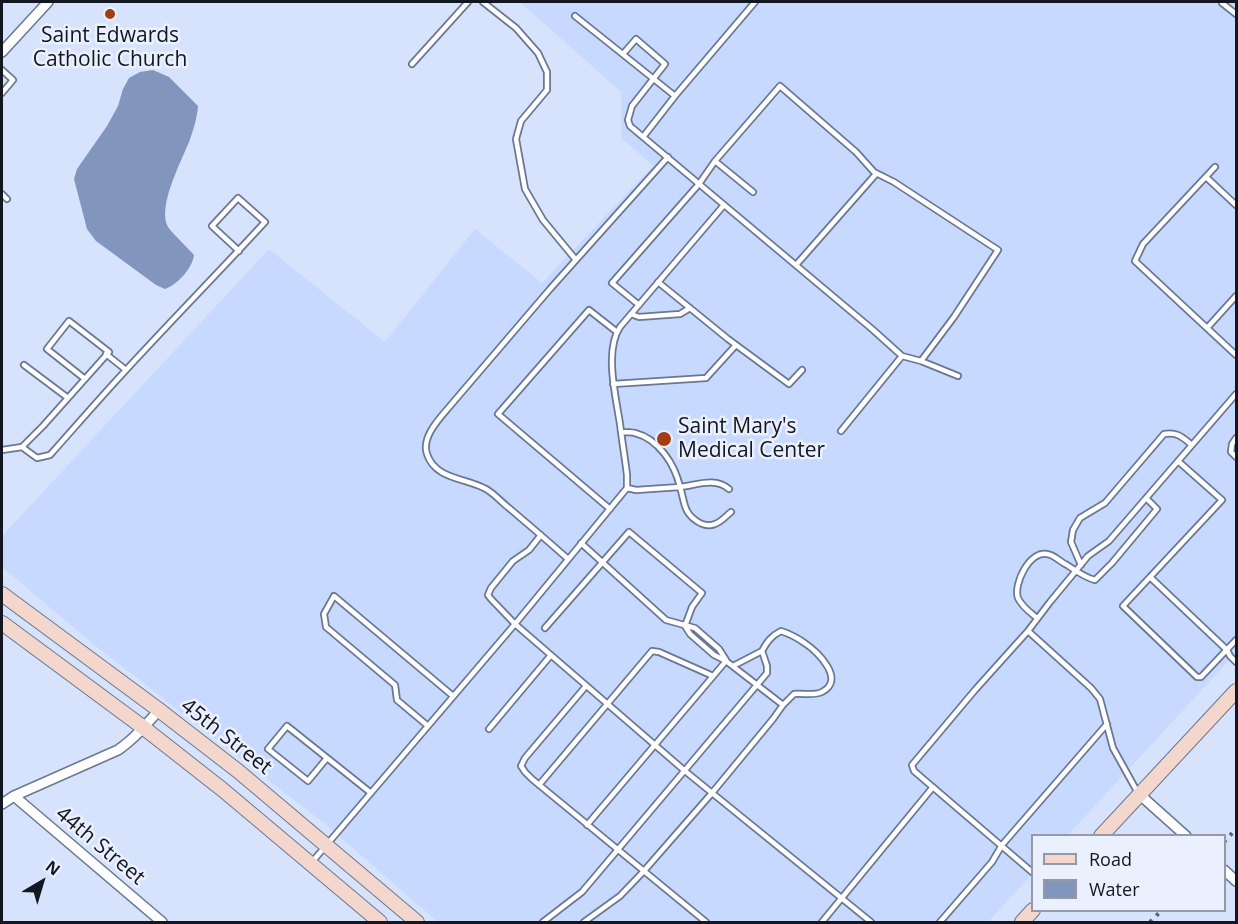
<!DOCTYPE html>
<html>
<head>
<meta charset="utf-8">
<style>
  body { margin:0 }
  #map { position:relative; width:1238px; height:924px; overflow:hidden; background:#d7e3fc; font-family:"Open Sans",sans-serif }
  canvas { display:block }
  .frame { position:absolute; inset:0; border:3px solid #121722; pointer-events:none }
  .legend { position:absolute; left:1031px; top:834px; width:195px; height:78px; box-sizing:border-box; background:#eaf0fd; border:2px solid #9499a5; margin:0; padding:8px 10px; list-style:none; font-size:18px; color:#121722 }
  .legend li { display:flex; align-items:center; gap:12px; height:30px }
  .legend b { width:30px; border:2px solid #9499a5 }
  .north { position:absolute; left:12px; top:852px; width:60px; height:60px; -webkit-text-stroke:4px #eaf0fd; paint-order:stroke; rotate:38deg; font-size:16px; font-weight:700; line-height:24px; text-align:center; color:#121722 }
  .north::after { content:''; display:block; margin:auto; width:21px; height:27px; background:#121722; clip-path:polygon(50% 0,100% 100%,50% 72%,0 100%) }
</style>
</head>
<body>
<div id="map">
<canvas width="1238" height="924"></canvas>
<div class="frame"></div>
<ul class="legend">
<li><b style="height:8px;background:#f3d6cc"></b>Road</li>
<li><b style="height:16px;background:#8295bd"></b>Water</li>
</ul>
<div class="north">N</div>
</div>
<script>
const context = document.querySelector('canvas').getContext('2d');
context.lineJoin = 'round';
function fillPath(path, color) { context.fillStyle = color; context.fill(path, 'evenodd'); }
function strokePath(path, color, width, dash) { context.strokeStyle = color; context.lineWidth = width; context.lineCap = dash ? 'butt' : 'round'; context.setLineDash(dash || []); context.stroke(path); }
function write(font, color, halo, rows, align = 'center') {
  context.font = font + ' "Open Sans",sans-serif'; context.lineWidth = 5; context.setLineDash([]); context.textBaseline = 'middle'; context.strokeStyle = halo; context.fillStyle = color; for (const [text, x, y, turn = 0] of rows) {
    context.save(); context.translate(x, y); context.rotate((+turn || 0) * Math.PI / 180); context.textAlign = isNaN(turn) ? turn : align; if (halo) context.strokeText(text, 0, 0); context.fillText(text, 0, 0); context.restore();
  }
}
const built = new Path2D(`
  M520 2H1236V653L1068 835 1032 836V874L988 922H438L325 824 92 643 2 567V536L269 249 385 342 475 229 542 283 653 166 621 138V92Z`);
const water = new Path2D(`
  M153 70 169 77 198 106C197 119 193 131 189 142 181 162 157 207 168 227 174 235 187 247 194 255 192 269 178 284 165 289L156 285 96 241 87 229 74 179 77 169 107 126 118 106 123 89 129 78 140 72Z`);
const lane = new Path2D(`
  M483 2 516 28 538 53 547 72V90L521 121 516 139 525 189 543 220 576 260
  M1222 2V3L1236 14
  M575 16 675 96 643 137
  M623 54 636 39 665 64 632 106 628 120 630 126 872 329 902 356
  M412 64 468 2
  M2 70 13 80 2 93
  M675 96 755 2
  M715 161 753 192
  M1215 167 1143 244 1135 261 1236 355
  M1206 177 1236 205
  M2 194 7 199
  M796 265 876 174
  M658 282 728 339 789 384 802 370
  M639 305 612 283 699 184 715 161 780 86 856 152 874 172 894 182 998 250 954 317 921 361
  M631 314 639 317 680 314 690 308
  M1208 327 1236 296
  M106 354 126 370
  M24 365 68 398
  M613 384 706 378 736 345
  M841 431 902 356 921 361 958 376
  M621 432C625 432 631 432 635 433 659 439 675 465 680 487L636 490 627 488
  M1236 438 1232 444 1231 452 1236 457
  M22 447 37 458 50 455C75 427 100 398 126 370 172 320 219 272 265 222L238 198 212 226 239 251
  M2 450 22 447 43 426 109 352 69 321 47 349 85 379
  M1178 461 1222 500 1123 606 1197 677H1201L1236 640
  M729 489C715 477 697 485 680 487 682 493 683 500 685 506 688 517 703 529 715 524 721 522 726 516 731 512
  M610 509 498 414 589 310 617 332
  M541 535 529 550 513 561 491 588 488 595 491 599 515 624 685 771 871 922
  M581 543 666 620 695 628 719 649 726 660
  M568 559C549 542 529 525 509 508 501 502 493 492 484 488 465 478 435 479 427 454 421 437 440 418 450 406L550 289 668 157
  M1081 565 1071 542 1073 530 1080 518 1105 503 1164 434C1178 432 1182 437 1192 445
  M1150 577 1227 650 1230 656 1236 662
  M1037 618C1031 613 1022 607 1018 598 1013 584 1030 550 1047 554 1055 555 1060 562 1067 565 1076 571 1086 578 1095 580L1112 563 1157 509 1146 498
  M545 628 629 532 702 593 692 607 685 626 690 634 714 655 726 661 783 705
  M1028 631 1091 688 1100 699 1113 748 1138 793
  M733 666 762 651
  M586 686 525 758 521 766 525 772 532 779 706 922
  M428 726 397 700 395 685 326 627 324 614 334 596 453 696
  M489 729 551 655
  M327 758 308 781 268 749 287 726 371 793
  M539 785 652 651 659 652 713 676
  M587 825 726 661
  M312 862 515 624 627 488V475C625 458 622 441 620 424 616 397 604 351 620 327L724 205
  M1032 872 914 771 912 765 975 690 1028 631 1050 602 1088 556 1109 541 1236 394
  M543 922 582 892 767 673V666L762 651C767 642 771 636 781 631 790 634 798 638 806 644 818 652 846 680 822 692 814 696 803 693 794 694L783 705 773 719 712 793 643 872 620 896 584 922
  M822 922 933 787
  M940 922 992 862 1002 845 1107 724`);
const street = new Path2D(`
  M2 52 48 2
  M1139 794 1186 836
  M14 796 162 922
  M2 804 14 796 118 750C134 739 146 725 159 710
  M1224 870 1236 881`);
const secondary = new Path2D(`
  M2 594 159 710 238 771 417 922
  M2 623 144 728 223 790 380 922
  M1101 836 1236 691
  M1022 922 1033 910`);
const rail = new Path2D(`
  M1224 842 1236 829
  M1150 922 1162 910`);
const markers = [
  [110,14,6,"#a33d14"],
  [664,439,8,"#a33d14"]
];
const poiNames = [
  ["Saint Edwards",110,36],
  ["Catholic Church",110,60],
  ["Saint Mary's",678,427,"left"],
  ["Medical Center",678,451,"left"]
];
const streetNames = [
  ["45th Street",226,737,38],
  ["44th Street",100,846,40]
];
fillPath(built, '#c8d9ff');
fillPath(water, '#8295bd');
strokePath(lane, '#6a7792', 8);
strokePath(street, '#6a7792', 12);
strokePath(secondary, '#6a7792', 16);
strokePath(lane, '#fff', 4.5);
strokePath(street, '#fff', 9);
strokePath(secondary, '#f3d6cc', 14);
strokePath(rail, '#5a6272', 4, [3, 6]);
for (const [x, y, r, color] of markers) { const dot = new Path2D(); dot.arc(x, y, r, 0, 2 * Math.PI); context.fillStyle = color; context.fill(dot); strokePath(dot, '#eaf0fd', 2); }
write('21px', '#121722', '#eaf0fd', poiNames);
write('21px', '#121722', '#eaf0fd', streetNames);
</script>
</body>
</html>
